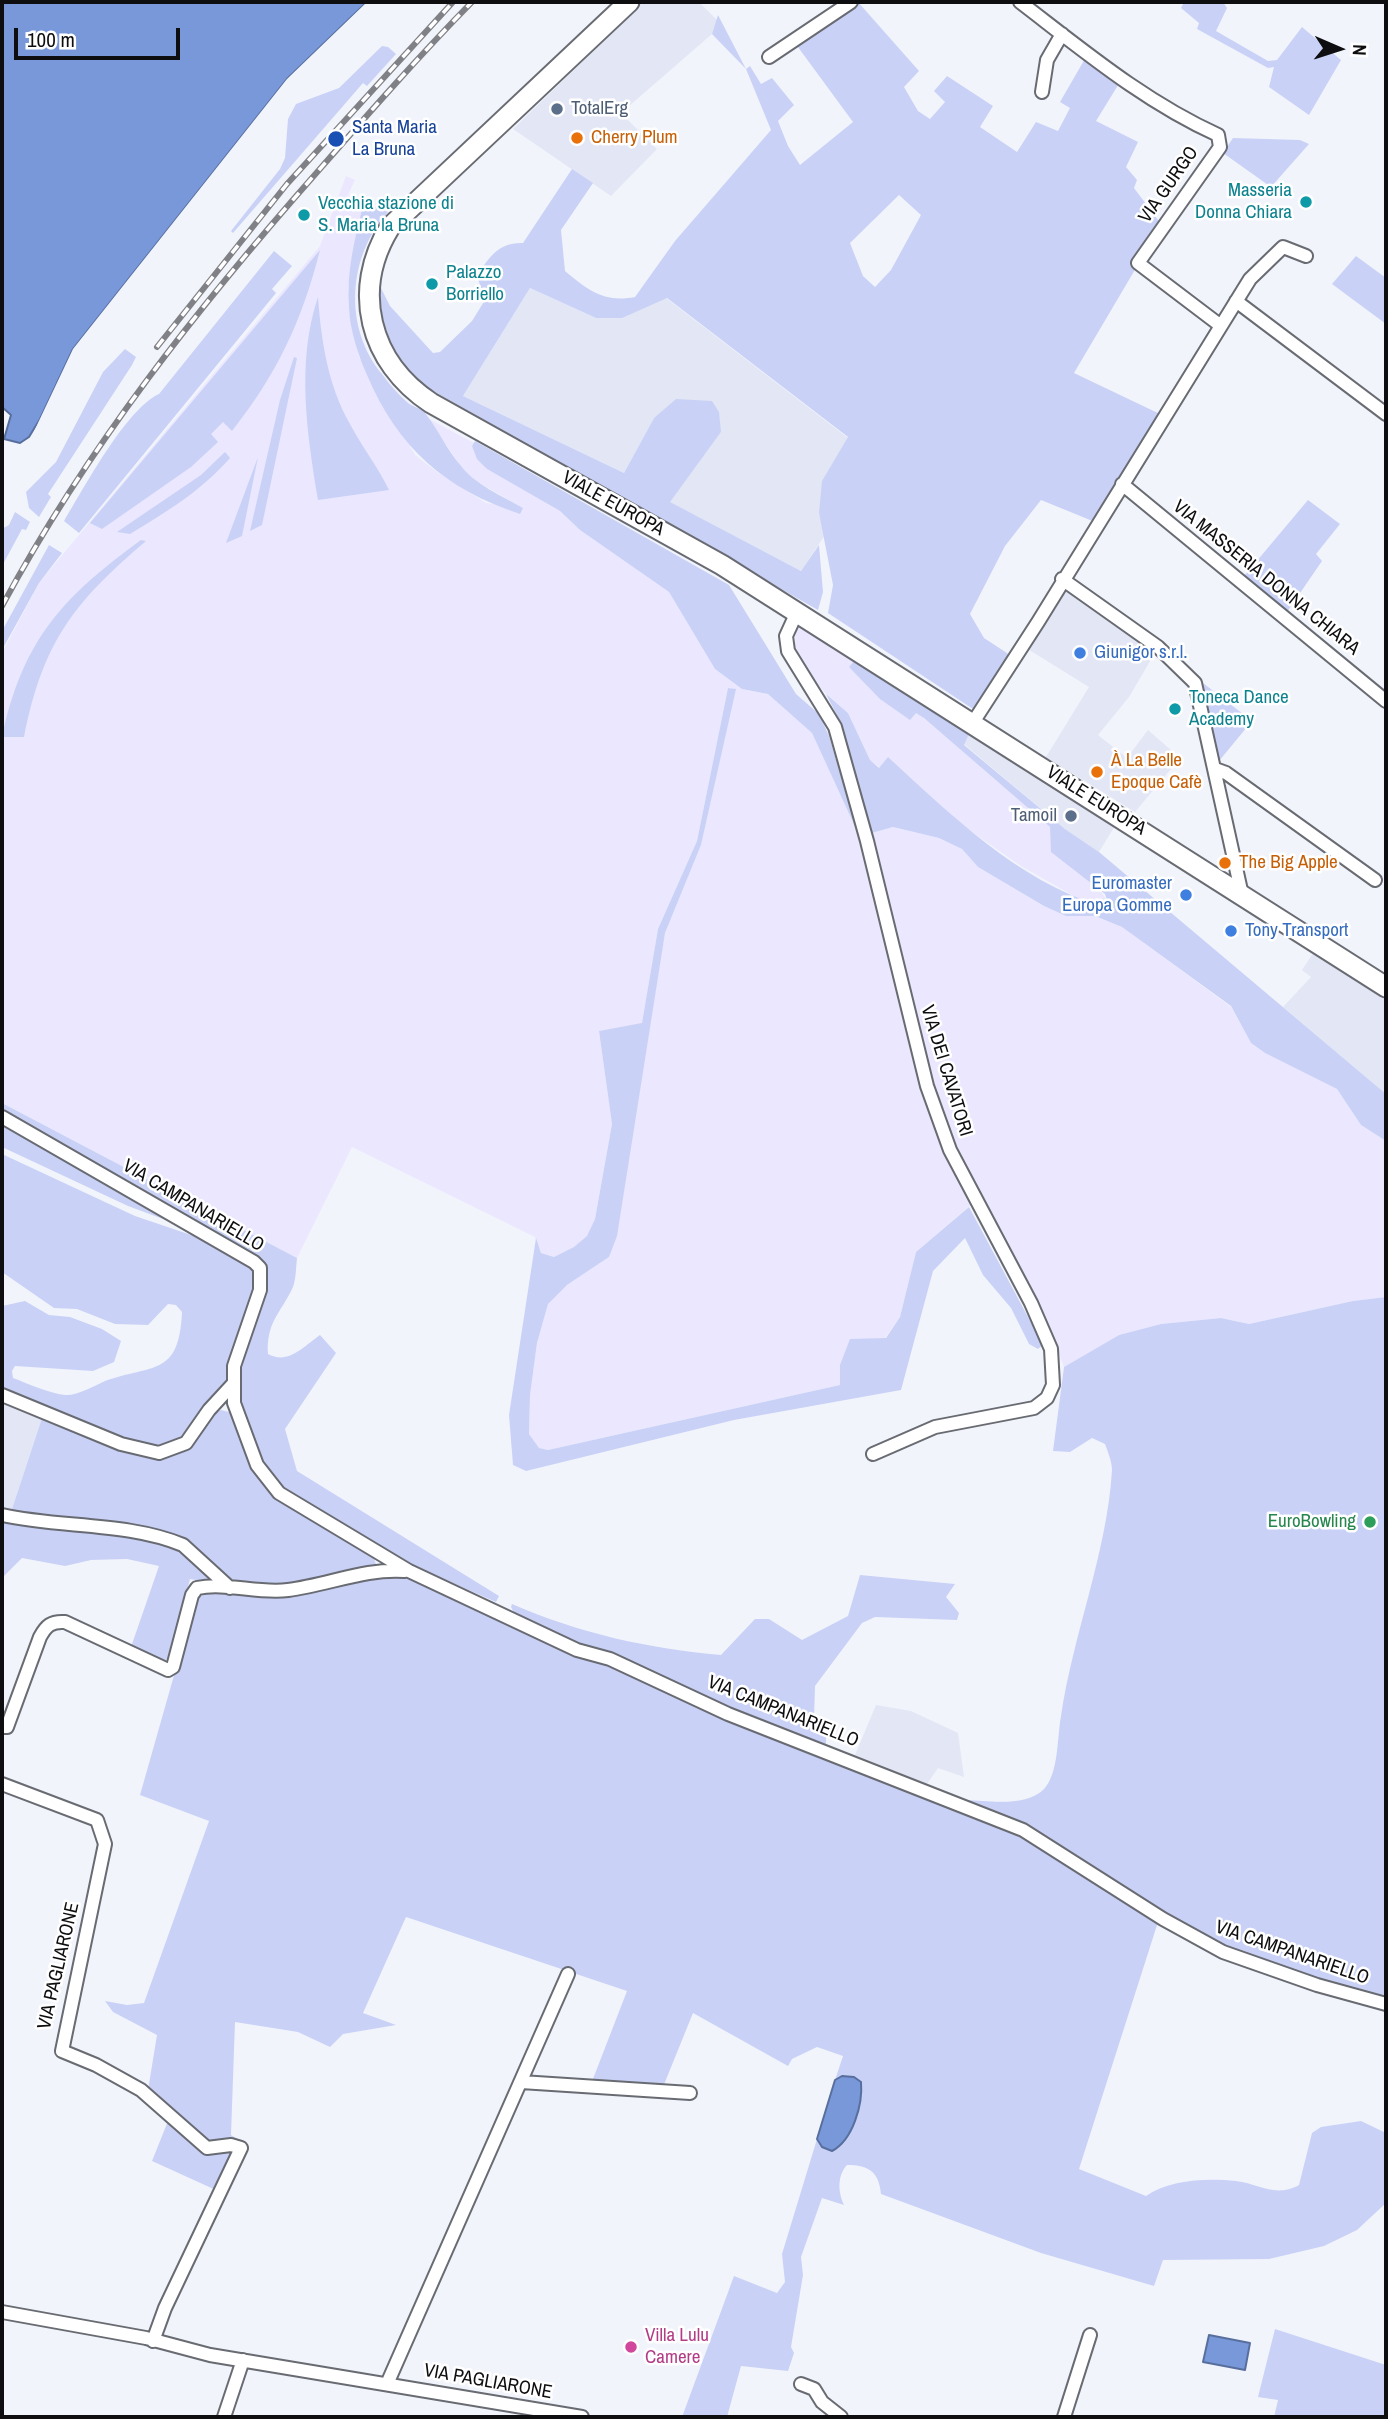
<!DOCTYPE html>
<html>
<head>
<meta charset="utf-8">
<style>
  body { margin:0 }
  #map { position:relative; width:1388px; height:2419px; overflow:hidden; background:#f2f4fc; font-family:"Archivo Narrow",sans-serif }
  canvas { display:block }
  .frame { position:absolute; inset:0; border:4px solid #0e0e11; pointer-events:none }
  .north { position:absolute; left:1304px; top:14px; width:70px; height:70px; -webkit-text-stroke:5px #fff; paint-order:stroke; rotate:93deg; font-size:19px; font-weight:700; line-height:28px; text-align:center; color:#0e0e11 }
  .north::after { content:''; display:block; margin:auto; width:24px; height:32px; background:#0e0e11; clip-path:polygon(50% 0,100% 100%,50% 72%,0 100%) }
  .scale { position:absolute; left:14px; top:28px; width:166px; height:32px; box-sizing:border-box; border:4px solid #0e0e11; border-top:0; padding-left:9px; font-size:21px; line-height:24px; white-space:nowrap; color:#0e0e11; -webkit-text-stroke:5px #fff; paint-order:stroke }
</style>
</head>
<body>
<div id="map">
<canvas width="1388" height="2419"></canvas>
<div class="frame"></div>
<div class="north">N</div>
<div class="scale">100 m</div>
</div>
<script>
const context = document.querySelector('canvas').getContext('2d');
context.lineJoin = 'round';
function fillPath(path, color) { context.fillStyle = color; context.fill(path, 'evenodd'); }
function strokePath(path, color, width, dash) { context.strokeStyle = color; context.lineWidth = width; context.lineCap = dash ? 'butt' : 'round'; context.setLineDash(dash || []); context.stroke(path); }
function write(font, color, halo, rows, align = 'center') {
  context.font = font + ' "Archivo Narrow",sans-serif'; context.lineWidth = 5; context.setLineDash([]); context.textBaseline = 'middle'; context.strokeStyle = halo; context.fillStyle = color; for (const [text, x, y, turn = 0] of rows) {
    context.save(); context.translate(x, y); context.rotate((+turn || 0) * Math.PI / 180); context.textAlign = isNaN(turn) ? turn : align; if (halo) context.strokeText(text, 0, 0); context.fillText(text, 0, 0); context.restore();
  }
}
const built = new Path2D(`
  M644 2H699L717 20 712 34 621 113 657 149 611 196 513 129Z
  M530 288 596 318 666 298 848 438 819 513 825 535 801 571 669 502 721 432 654 418 624 473 463 396Z
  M1063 584 1156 651 1129 697 1098 735 1127 758 1148 730 1180 758 1135 812 1046 757 1089 687 1026 648Z
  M969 734 1116 824 1099 852 1065 829 964 744Z
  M1315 950 1386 997V1094L1283 1007 1311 977 1302 970Z
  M2 1400 42 1418 11 1512 2 1511Z
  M876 1705 911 1711 958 1733 964 1777 938 1768 927 1784 855 1755Z`);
const industrial = new Path2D(`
  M346 176 355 180 348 195 364 202 348 288 349 311 359 357 415 455 437 472 486 503 523 508 476 481 461 467 429 419 474 443 472 446 487 469 560 511 580 530 669 592 715 669 742 689 768 694 812 733 857 831 872 833 893 827 939 838 962 849 978 867 1044 906 1066 916H1095L1122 927 1231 1007 1251 1043 1265 1053 1337 1089 1361 1125 1386 1141V1297L1353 1301 1249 1324 1221 1318 1161 1324 1119 1335 1064 1367 1043 1314 980 1197 916 1252 900 1317 885 1338 840 1366V1385L548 1450 539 1448 529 1434 530 1395 537 1343 548 1303 567 1285 609 1257 665 933 701 845 735 689 728 688 697 841 658 929 642 1024 599 1031 612 1124 595 1219 588 1235 575 1247 554 1257 541 1253 535 1237 352 1147 297 1258 2 1103V653L39 583 320 246Z
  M796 625 854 661 849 667 910 719 916 712 924 718 1050 827 1107 900 1101 906 1079 899 1021 866 962 825 888 757 880 768 870 760 848 713 826 694 808 672 795 647Z`);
const green = new Path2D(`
  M854 2H858L919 71 904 87 918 111 930 119 945 102 934 91 947 76 993 106 980 127 1017 152 1036 122 1058 131 1070 108 1060 102 1086 57 1120 82 1096 121 1138 142 1126 167 1137 180 1134 188 1161 224 1132 263 1136 268 1074 373 1162 415 1095 522 1041 500 1005 546 970 614 984 638 1013 657 976 711 828 613 833 585 819 513 822 481 848 437 667 298 622 318H596L530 288 463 396 624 473 654 418 676 399 712 401 719 412 721 432 670 502 801 571 819 545 823 592 818 610 421 384C394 356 379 325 380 286L390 306 433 353 440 352 472 321 485 300 477 276C489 257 499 242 523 243L572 169 593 183 561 230 565 271C588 290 604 303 635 297L675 241 771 130 746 69 712 34 718 15 746 69 750 66 761 84 772 78 794 105 778 121 788 146 800 165 853 122 795 43ZM899 195 921 215 891 270 875 287 863 276 850 243Z
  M1184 2H1223L1227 8 1216 31 1268 61 1277 60 1302 27 1341 60 1309 115 1269 87 1274 67 1268 68 1197 29 1199 23 1181 8Z
  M382 46 388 47 396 54 367 86 363 83 233 233 231 231 280 169 285 158 288 119 296 104 339 88Z
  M1233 138 1300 140 1309 144 1271 187 1223 153Z
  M364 202 388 212C348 256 343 327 382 374 389 384 398 394 407 402 412 407 420 407 425 413 438 429 447 450 461 466 476 485 502 496 523 508L520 514C445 489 398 448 367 375 358 355 350 330 349 308 346 273 355 237 364 202Z
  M320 250C302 321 277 374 232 431L223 422 211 434 218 442 191 467 102 529 90 523Z
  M274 251 292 266 272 289 276 293 79 533 64 521C84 488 126 409 159 394Z
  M1356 256 1386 278V324L1332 284Z
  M318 297C321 340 328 386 350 424 362 447 378 467 389 490L318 500C307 434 296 362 318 297Z
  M125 349 136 357 132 365 48 494 51 497 39 517 29 508 26 492 56 462 103 372Z
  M294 357 297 358 262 525 250 531 280 400Z
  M475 441 729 585 796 694 819 714 829 736 857 831 812 733 768 694 742 689 715 669 669 592 580 530 560 511 487 469 477 459 472 446Z
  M225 452 230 458C201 491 168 511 130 534L117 532 201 475Z
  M258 457 242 536 226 543Z
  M1308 500 1340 524 1316 554 1322 561 1285 615 1240 581Z
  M15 512 30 522 26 530 22 529 2 566V529L9 525Z
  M141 540 146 541C73 603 43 642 24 737H2C23 639 63 597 141 540Z
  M49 545 62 553 39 583 2 650V631Z
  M854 661 969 734 964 745 1065 829 1099 852 1386 1094V1141L1361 1125 1337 1089 1265 1053 1251 1043 1231 1006 1122 927 1095 916H1066L1044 906 978 867 962 849 939 838 893 827 872 833 841 723 826 694 848 713 870 760 879 768 888 757C950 814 1018 881 1101 906L1107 900 1105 894 1051 852 1050 827 924 718 916 713 910 720 880 699 849 667Z
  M1203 683 1252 721 1219 761 1198 688Z
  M728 688 736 689 701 845 665 933 617 1236 609 1257 567 1285 548 1304 537 1343 530 1395 529 1434 539 1448 548 1450 840 1385V1365L850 1339 886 1338 900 1317 916 1252 969 1207 1043 1345 1038 1349 1029 1344 1011 1308 983 1275 965 1238 933 1271 901 1390 734 1420 526 1471 513 1465 509 1415 536 1238 541 1253 554 1257 574 1247 587 1236 595 1219 612 1124 599 1031 642 1023 658 929 697 841Z
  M2 1103 297 1258C296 1267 296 1279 293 1287 281 1313 266 1322 268 1354 288 1365 303 1347 320 1335L336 1353 285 1429 297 1471 499 1596 496 1602 398 1559 275 1484 257 1452 241 1409 238 1378 242 1352 265 1288 264 1265 2 1114Z
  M2 1122 190 1229 128 1206 2 1147Z
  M2 1154 135 1216 200 1238 250 1263 256 1284 254 1297 234 1345 229 1378 174 1445C140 1458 37 1406 2 1390V1306L25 1301 49 1315 70 1317 102 1329 121 1341 114 1362 93 1371 15 1366 12 1371 13 1378C29 1384 48 1393 65 1395 77 1396 94 1386 105 1381 153 1364 179 1377 182 1312L176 1305 168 1304 148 1325 115 1324 77 1309 54 1308 2 1272Z
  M1386 1297V1993L1384 2000 1227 1950 1173 1920 1027 1824 967 1800C989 1801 1027 1807 1044 1789 1059 1773 1057 1737 1061 1716 1073 1634 1107 1553 1112 1470 1112 1462 1108 1452 1105 1444L1092 1438 1070 1452 1053 1451 1064 1367 1119 1335 1161 1324 1221 1318 1249 1324 1353 1301Z
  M221 1410 233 1413 257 1472 373 1556 376 1564 372 1568 276 1587 238 1585 184 1538 11 1512 42 1418C79 1432 150 1472 186 1449 202 1439 203 1418 221 1410Z
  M2 1519 88 1530 175 1547 214 1583 190 1579 170 1658 162 1661 131 1647 159 1566 127 1559 91 1560 65 1566 22 1558 2 1578Z
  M860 1575 955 1584 946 1597 959 1613 957 1620 875 1617 862 1623 815 1686 814 1719 826 1728V1744C719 1707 616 1662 514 1613L511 1607 512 1604C578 1633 650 1649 721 1655L755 1619H769L802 1640 848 1616Z
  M397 1576 414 1578 581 1659 611 1664 1015 1832 1158 1922 1079 2169 1146 2196C1170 2179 1208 2178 1236 2181 1260 2184 1275 2198 1299 2185L1312 2133 1321 2127 1361 2121 1386 2133V2203L1357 2230 1324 2246 1269 2259 1163 2260 1154 2286 1041 2253 881 2194C879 2172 869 2165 847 2165 837 2176 838 2192 844 2205L822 2198 801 2257 803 2275 791 2347 794 2353 788 2371 741 2366 727 2417H682L734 2276 777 2293 785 2282 782 2254 817 2139 823 2147 842 2076 835 2080 843 2056 817 2047 792 2059 788 2066 693 2013 663 2087 591 2084 627 1991 406 1917 363 2013 396 2025 343 2034 330 2047 298 2032 235 2022 231 2135 242 2142 210 2145 148 2090 157 2035 113 2012 105 2001 127 2005 144 2003 209 1821 140 1795 196 1598 200 1593Z
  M170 2116 199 2147H234L218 2191 152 2161Z
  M1275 2329 1386 2365V2417H1274L1278 2400 1258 2397Z`);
const water = new Path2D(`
  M2 2H367L287 79 73 349 40 419 29 437 20 443 4 439 11 415 2 407Z
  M842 2076 854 2077 861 2082C863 2104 853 2140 832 2151L822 2147 817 2139 835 2080Z
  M1209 2335 1250 2343 1245 2370 1203 2362Z`);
const pier = new Path2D(`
  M367 2 369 4 290 81 76 351 43 421 29 442 73 349 287 79Z`);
const street = new Path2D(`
  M1020 2C1084 51 1145 102 1218 135L1220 147 1138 263 1221 326
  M769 57 851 2
  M1042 92 1047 60 1062 34
  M1236 301 1386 414
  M1122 484 1386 701
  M1062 579 1158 647 1195 683 1242 895
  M797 612 786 636 788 651 835 727 867 841 927 1086 950 1150 1031 1303 1051 1349 1053 1385 1047 1398 1034 1408 935 1427 873 1454
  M972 724 1038 622 1250 279 1283 247 1306 256
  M1215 769 1226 773 1375 880
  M2 1117 254 1262 260 1268V1290L234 1366V1403L257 1465 279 1493 409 1571 577 1650 610 1659 728 1714 1023 1830 1163 1919 1223 1952 1317 1985 1386 2004
  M2 1395 121 1444 159 1453 186 1443 209 1410 233 1384
  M2 1515C60 1528 128 1522 183 1545L230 1588
  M2 1727H7L40 1637C46 1626 51 1621 65 1622L168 1670 173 1667 192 1595 197 1588C226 1582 258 1594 288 1590 328 1585 365 1568 405 1571
  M2 1784 97 1820 105 1844 62 2051 96 2065 141 2090 207 2148 231 2145 241 2148 165 2308 153 2341
  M521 2082 690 2093
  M2 2312 146 2338 210 2355 582 2417
  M387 2384 568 1974
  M801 2384 814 2389 822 2402 841 2417
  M224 2417 243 2360
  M1064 2417 1090 2335`);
const secondary = new Path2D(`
  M629 2 390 227C351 290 369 362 431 403L722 565 1386 987`);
const rail = new Path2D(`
  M157 347 287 184 453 2
  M2 606C88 446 199 306 319 170 369 113 419 56 472 2`);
const markers = [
  [557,109,7,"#5c6f8a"],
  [577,138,7,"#e8710a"],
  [336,139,9,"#1a4fb4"],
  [1306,202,7,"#0f9aa8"],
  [304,215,7,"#0f9aa8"],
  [432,284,7,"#0f9aa8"],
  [1080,653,7,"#3f7fe0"],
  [1175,709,7,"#0f9aa8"],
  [1097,772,7,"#e8710a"],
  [1071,816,7,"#5c6f8a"],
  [1225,863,7,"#e8710a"],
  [1186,895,7,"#3f7fe0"],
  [1231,931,7,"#3f7fe0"],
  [1370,1522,7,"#2e9e5b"],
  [631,2347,7,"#d1479c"]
];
const serviceNames = [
  ["TotalErg",571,109],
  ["Tamoil",1057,816,"right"]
];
const transitNames = [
  ["Santa Maria",352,128],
  ["La Bruna",352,150]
];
const foodNames = [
  ["Cherry Plum",591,138],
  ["À La Belle",1111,761],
  ["Epoque Cafè",1111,783],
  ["The Big Apple",1239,863]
];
const streetNames = [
  ["VIA GURGO",1169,185,-55],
  ["VIALE EUROPA",613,504,29],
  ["VIA MASSERIA DONNA CHIARA",1266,578,39],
  ["VIALE EUROPA",1096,801,32],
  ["VIA DEI CAVATORI",946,1071,73],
  ["VIA CAMPANARIELLO",193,1206,31],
  ["VIA CAMPANARIELLO",783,1712,22],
  ["VIA CAMPANARIELLO",1292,1953,19],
  ["VIA PAGLIARONE",59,1966,-77],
  ["VIA PAGLIARONE",488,2382,10]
];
const cultureNames = [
  ["Masseria",1292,191,"right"],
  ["Donna Chiara",1292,213,"right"],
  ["Vecchia stazione di",318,204],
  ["S. Maria la Bruna",318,226],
  ["Palazzo",446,273],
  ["Borriello",446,295],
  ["Toneca Dance",1189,698],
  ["Academy",1189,720]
];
const shopNames = [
  ["Giunigor s.r.l.",1094,653],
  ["Euromaster",1172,884,"right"],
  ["Europa Gomme",1172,906,"right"],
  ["Tony Transport",1245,931]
];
const leisureNames = [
  ["EuroBowling",1356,1522]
];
const hotelNames = [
  ["Villa Lulu",645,2336],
  ["Camere",645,2358]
];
fillPath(built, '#e3e6f4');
fillPath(industrial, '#eae7fe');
fillPath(green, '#c9d2f6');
fillPath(water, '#7898da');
strokePath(water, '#586f9e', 2);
fillPath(pier, '#f2f4fc');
strokePath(street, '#696b72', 16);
strokePath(secondary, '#696b72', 23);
strokePath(street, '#fff', 12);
strokePath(secondary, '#fff', 19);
strokePath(rail, '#808186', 6);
strokePath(rail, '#fff', 3.5, [10]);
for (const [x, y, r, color] of markers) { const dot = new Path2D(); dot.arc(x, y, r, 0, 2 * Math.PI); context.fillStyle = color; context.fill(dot); strokePath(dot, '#fff', 2.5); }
write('19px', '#4e5e75', '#fff', serviceNames, 'left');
write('19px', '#164399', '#fff', transitNames, 'left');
write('19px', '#c56008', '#fff', foodNames, 'left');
write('19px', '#0e0e11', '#fff', streetNames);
write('19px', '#0d838f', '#fff', cultureNames, 'left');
write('19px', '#366cbe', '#fff', shopNames, 'left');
write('19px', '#27864d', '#fff', leisureNames, 'right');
write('19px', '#b23c85', '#fff', hotelNames, 'left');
</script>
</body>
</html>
